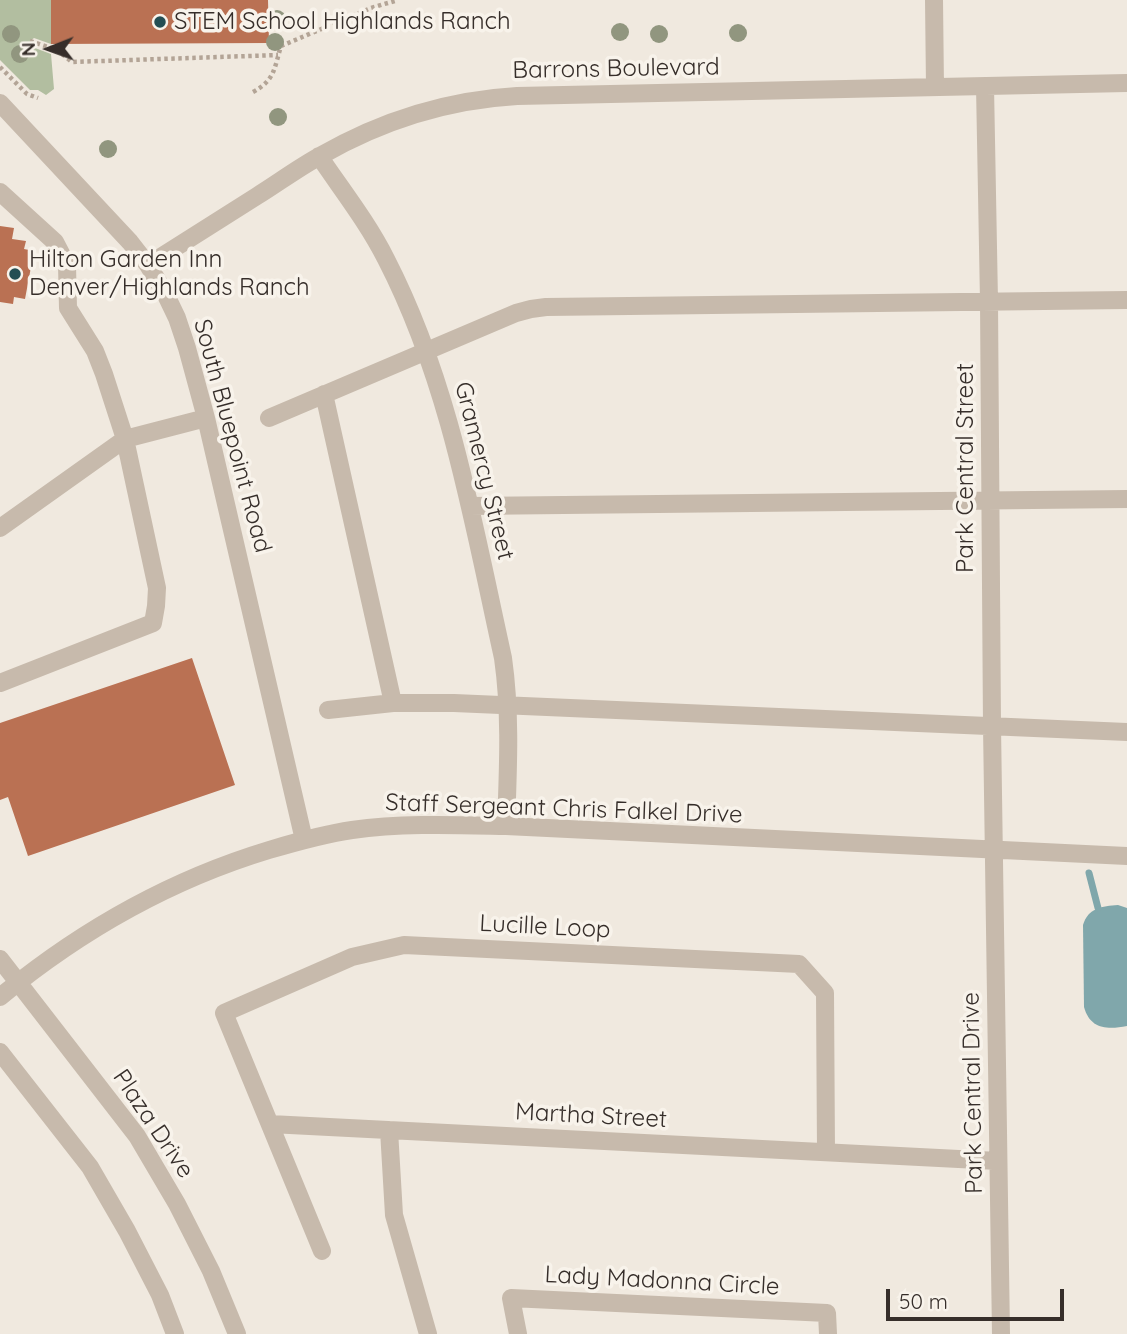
<!DOCTYPE html>
<html>
<head>
<meta charset="utf-8">
<style>
  body { margin:0 }
  #map { position:relative; width:1127px; height:1334px; overflow:hidden; background:#f0e9df; font-family:Quicksand,sans-serif }
  canvas { display:block }
  .north { position:absolute; left:14px; top:14px; width:70px; height:70px; -webkit-text-stroke:5px #f8f3eb; paint-order:stroke; rotate:269deg; font-size:19px; font-weight:700; line-height:28px; text-align:center; color:#362e2a }
  .north::after { content:''; display:block; margin:auto; width:24px; height:32px; background:#362e2a; clip-path:polygon(50% 0,100% 100%,50% 72%,0 100%) }
  .scale { position:absolute; left:886px; top:1289px; width:178px; height:32px; box-sizing:border-box; border:4px solid #362e2a; border-top:0; padding-left:9px; font-size:21px; line-height:24px; white-space:nowrap; color:#362e2a; -webkit-text-stroke:5px #f8f3eb; paint-order:stroke }
</style>
</head>
<body>
<div id="map">
<canvas width="1127" height="1334"></canvas>
<div class="north">N</div>
<div class="scale">50 m</div>
</div>
<script>
const context = document.querySelector('canvas').getContext('2d');
context.lineJoin = 'round';
function fillPath(path, color) { context.fillStyle = color; context.fill(path, 'evenodd'); }
function strokePath(path, color, width, dash) { context.strokeStyle = color; context.lineWidth = width; context.lineCap = dash ? 'butt' : 'round'; context.setLineDash(dash || []); context.stroke(path); }
function write(font, color, halo, rows, align = 'center') {
  context.font = font + ' Quicksand,sans-serif'; context.lineWidth = 7; context.setLineDash([]); context.textBaseline = 'middle'; context.strokeStyle = halo; context.fillStyle = color; for (const [text, x, y, turn = 0] of rows) {
    context.save(); context.translate(x, y); context.rotate((+turn || 0) * Math.PI / 180); context.textAlign = isNaN(turn) ? turn : align; if (halo) context.strokeText(text, 0, 0); context.fillText(text, 0, 0); context.restore();
  }
}
const green = new Path2D(`
  M0 0H51V44L34 38 30 41 35 48 51 54 54 89 46 95 38 90H30L0 60Z`);
const water = new Path2D(`
  M1118 905 1127 908V1026C1107 1030 1090 1029 1084 1007L1083 925C1088 908 1102 906 1118 905Z`);
const stream = new Path2D(`
  M1089 873 1098 908`);
const building = new Path2D(`
  M51 0H268L269 43 51 44Z
  M0 226 14 228 12 239 26 241 24 249 34 251 25 299 14 297 13 304 0 302Z
  M192 658 235 785 28 856 8 797 0 800V723Z`);
const path = new Path2D(`
  M30 41 57 50 72 62 278 55
  M0 67 27 94 38 98
  M253 92C275 80 274 69 281 46L371 8 398 0`);
const minor = new Path2D(`
  M934 0 935 87
  M985 86 989 301 992 726 1001 1334
  M0 103 130 242 148 265 165 293 177 318 187 348 206 418 304 840
  M319 156C342 190 368 223 386 259 450 383 473 523 503 658 511 714 508 770 506 826
  M0 192 55 242 67 265 68 308 95 351 104 374 125 439 157 588 156 606 153 623 0 683
  M148 265C184 242 221 219 257 196 278 183 298 168 320 156 381 121 447 100 517 96L1127 83
  M324 394 393 703
  M269 418 516 313 531 309 546 307 1127 300
  M470 506 1127 499
  M0 528 125 439 206 418
  M328 710 393 703H454L1127 732
  M0 959 137 1136 177 1204 211 1271 237 1334
  M0 997C80 931 170 880 269 850 296 842 324 834 352 830 403 823 455 825 506 826L1127 856
  M0 1052 90 1167 127 1231 160 1295 175 1334
  M270 1124 998 1161
  M389 1130 394 1215 428 1334
  M322 1251 224 1013 352 957 404 945 799 964 825 993 826 1152
  M518 1334 511 1298 827 1313 828 1334`);
const trees = [
  [277,19],
  [620,32],
  [738,33],
  [11,34],
  [659,34],
  [275,42],
  [20,54],
  [278,117],
  [108,149]
];
const markers = [
  [160,22,7,"#234e54"],
  [15,274,7,"#234e54"]
];
const poiNames = [
  ["STEM School Highlands Ranch",174,22],
  ["Hilton Garden Inn",29,260],
  ["Denver/Highlands Ranch",29,288]
];
const streetNames = [
  ["Barrons Boulevard",616,69,-1],
  ["South Bluepoint Road",232,436,75],
  ["Park Central Street",966,468,-90],
  ["Gramercy Street",484,471,76],
  ["Staff Sergeant Chris Falkel Drive",564,809,2],
  ["Lucille Loop",545,927,3],
  ["Park Central Drive",973,1093,-91],
  ["Martha Street",591,1116,3],
  ["Plaza Drive",153,1124,56],
  ["Lady Madonna Circle",662,1281,3]
];
fillPath(green, '#b2bea0');
fillPath(water, '#80a7ab');
strokePath(stream, '#80a7ab', 7);
fillPath(building, '#ba7153');
strokePath(path, '#b3a496', 4.5, [3.5, 3.5]);
strokePath(minor, '#c7baac', 18);
context.fillStyle = '#91967f';
for (const [x, y] of trees) { context.beginPath(); context.arc(x, y, 9, 0, 2 * Math.PI); context.fill(); }
for (const [x, y, r, color] of markers) { const dot = new Path2D(); dot.arc(x, y, r, 0, 2 * Math.PI); context.fillStyle = color; context.fill(dot); strokePath(dot, '#f8f3eb', 2.5); }
write('24px', '#362e2a', '#f8f3eb', poiNames, 'left');
write('24px', '#362e2a', '#f8f3eb', streetNames);
</script>
</body>
</html>
